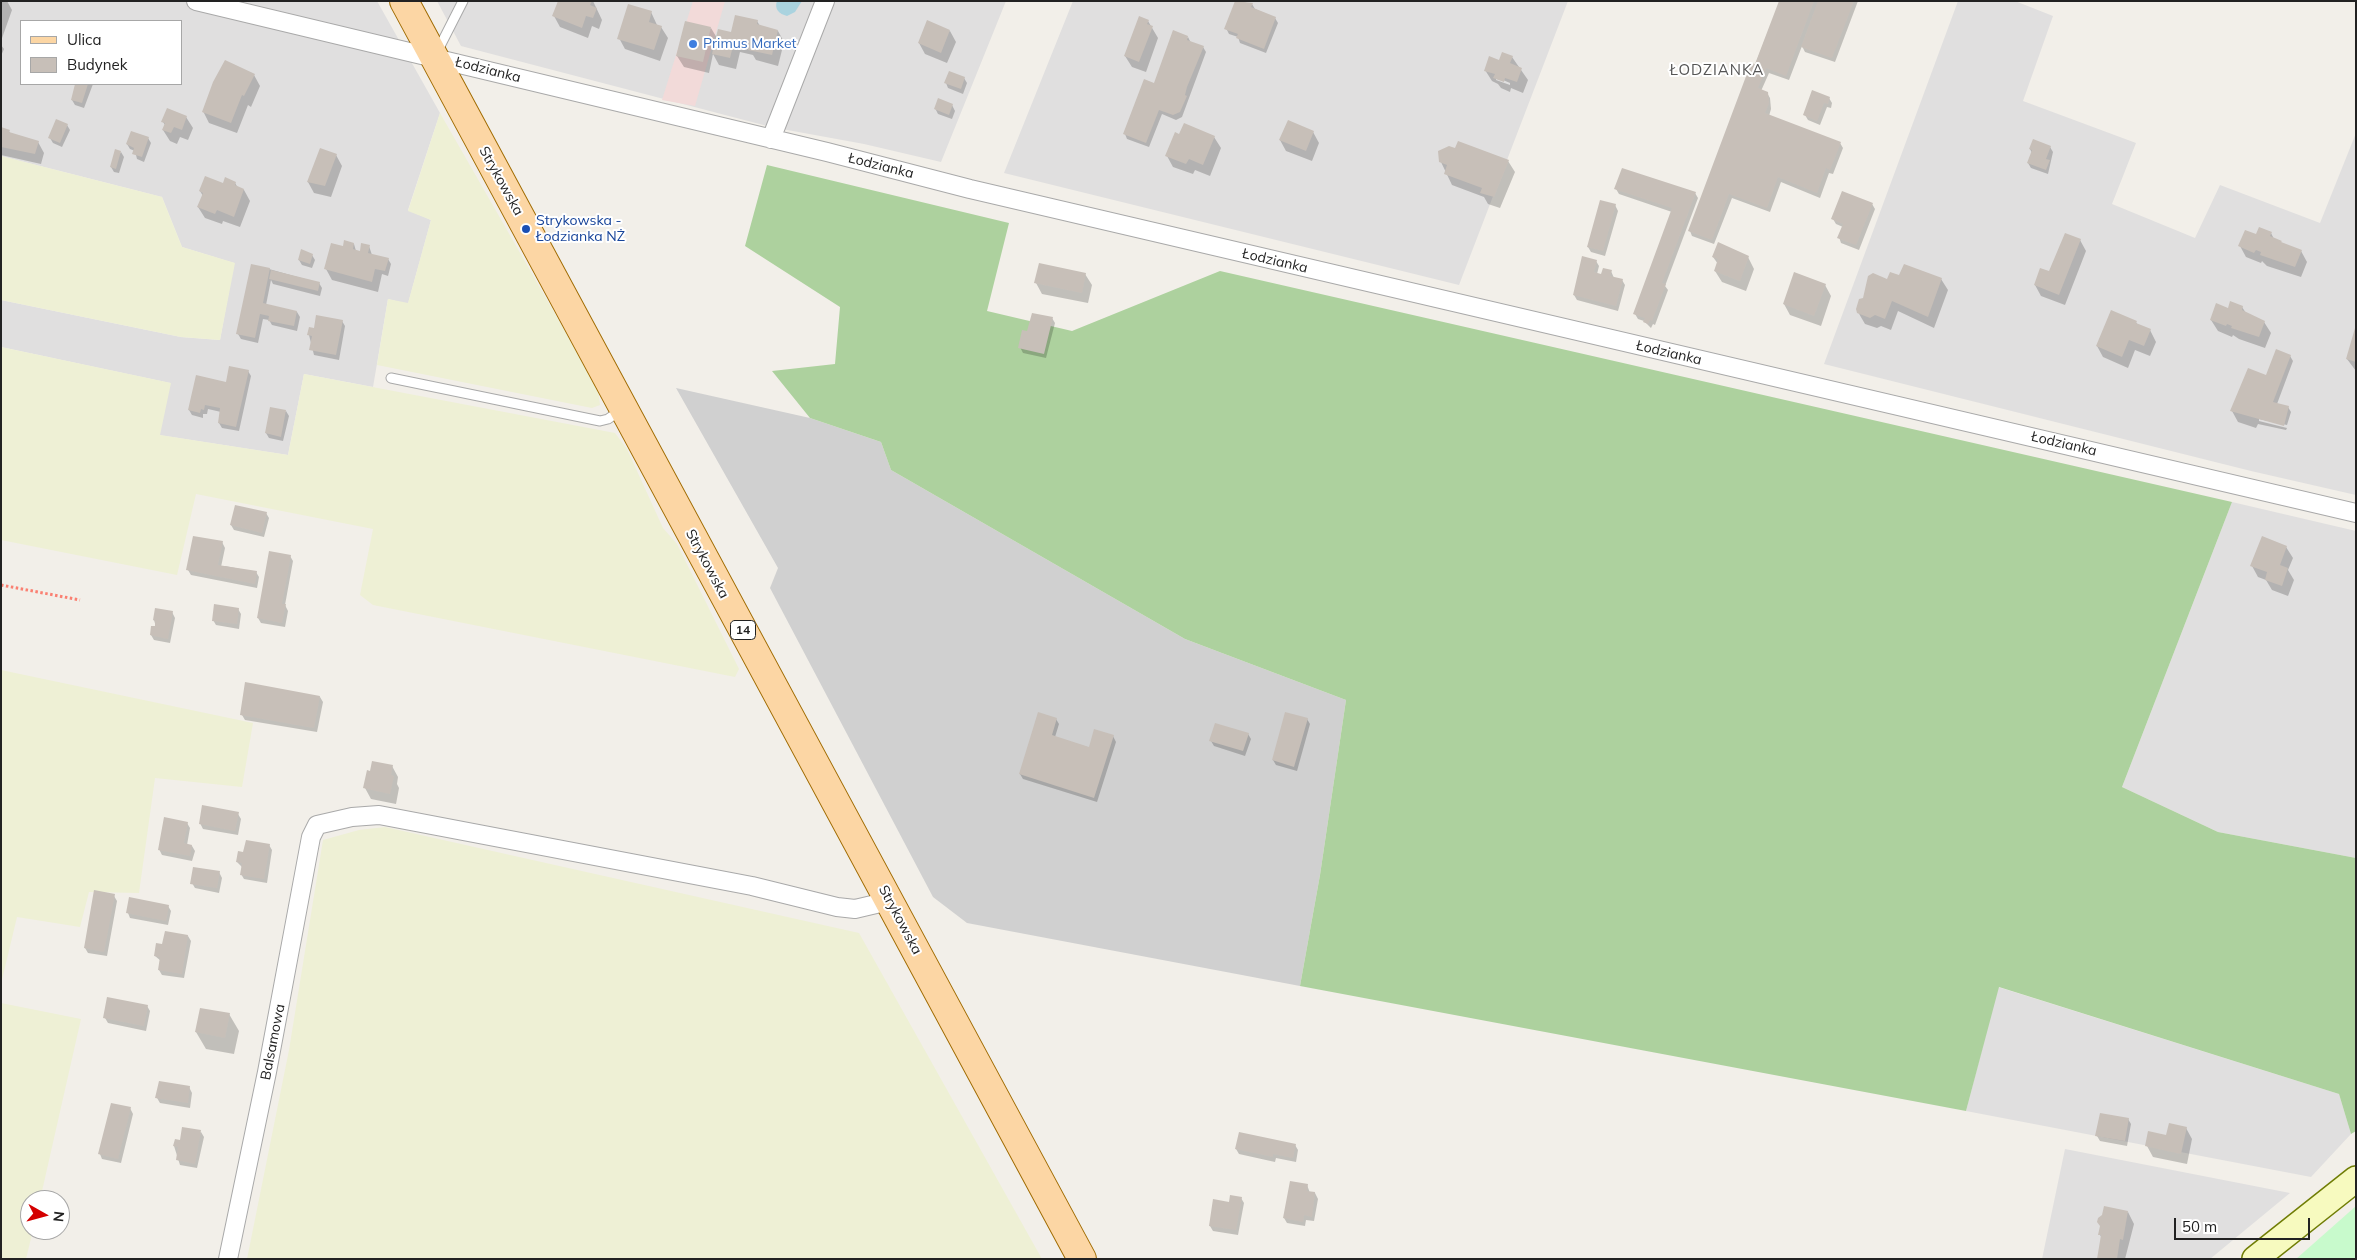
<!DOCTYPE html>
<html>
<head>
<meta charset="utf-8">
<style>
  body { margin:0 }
  #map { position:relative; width:2357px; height:1260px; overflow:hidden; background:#f2efe9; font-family:Mulish,sans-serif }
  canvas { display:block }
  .frame { position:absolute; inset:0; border:2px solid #222; pointer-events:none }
  .legend { position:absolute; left:20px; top:20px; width:162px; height:65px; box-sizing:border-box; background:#fff; border:1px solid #a7a7a7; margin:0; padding:6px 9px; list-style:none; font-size:15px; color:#222 }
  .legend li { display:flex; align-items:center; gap:10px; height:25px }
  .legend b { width:25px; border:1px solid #a7a7a7 }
  .north { position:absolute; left:20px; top:1190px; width:50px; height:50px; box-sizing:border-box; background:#fff; border:1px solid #a7a7a7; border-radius:50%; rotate:97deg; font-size:14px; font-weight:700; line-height:20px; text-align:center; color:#222 }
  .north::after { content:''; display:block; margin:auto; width:18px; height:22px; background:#d40000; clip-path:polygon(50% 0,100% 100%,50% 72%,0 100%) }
  .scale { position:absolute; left:2174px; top:1218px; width:136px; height:22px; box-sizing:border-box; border:2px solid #222; border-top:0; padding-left:6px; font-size:15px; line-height:18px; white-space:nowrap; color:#222; -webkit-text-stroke:4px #fff; paint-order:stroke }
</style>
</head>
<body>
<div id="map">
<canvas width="2357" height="1260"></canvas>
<div class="frame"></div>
<ul class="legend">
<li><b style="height:6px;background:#fcd6a4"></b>Ulica</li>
<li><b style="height:14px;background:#c7bfb8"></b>Budynek</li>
</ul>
<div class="north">N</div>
<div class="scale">50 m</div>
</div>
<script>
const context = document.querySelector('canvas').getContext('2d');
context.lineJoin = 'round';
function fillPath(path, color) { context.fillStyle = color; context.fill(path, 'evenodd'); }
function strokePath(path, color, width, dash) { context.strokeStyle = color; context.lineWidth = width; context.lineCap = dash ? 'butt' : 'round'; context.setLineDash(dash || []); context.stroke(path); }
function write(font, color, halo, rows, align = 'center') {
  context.font = font + ' Mulish,sans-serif'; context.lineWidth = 4; context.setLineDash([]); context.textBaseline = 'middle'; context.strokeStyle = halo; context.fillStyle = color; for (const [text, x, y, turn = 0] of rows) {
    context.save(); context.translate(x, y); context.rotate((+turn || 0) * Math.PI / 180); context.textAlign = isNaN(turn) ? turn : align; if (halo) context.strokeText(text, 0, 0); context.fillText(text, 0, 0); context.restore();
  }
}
const residential = new Path2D(`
  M1 1H377L440 113 408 210 431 220 408 304 388 299 373 387 304 374 288 455 159 435 170 383 1 347V300L181 337 220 340 234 263 182 247 162 197 1 156ZM21 21H181V84H21Z
  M437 1H1006L941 162 864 144 771 127 461 46Z
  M1073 1H1568L1459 285 1004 173Z
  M1958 1H2015L2053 16 2023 101 2136 143 2112 204 2195 238 2220 185 2320 223 2356 133V495L2251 471 1824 364Z
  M2232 502 2356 531V858L2218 832 2122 787Z
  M1998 987 2339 1094 2351 1134 2311 1177 1966 1111Z
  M2065 1149 2290 1193 2210 1259H2042Z`);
const commercial = new Path2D(`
  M693 1H725L695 106 662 100Z`);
const religious = new Path2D(`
  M676 388 810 418 881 442 891 470 1185 639 1346 700 1320 875 1300 986 967 923 933 897 770 588 778 568Z`);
const farmland = new Path2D(`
  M440 113 598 389 600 405 592 408 377 365 388 299 408 303 431 220 408 211Z
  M1 156 162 197 182 247 235 263 220 340 181 337 1 300Z
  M1 347 171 383 160 435 288 455 304 374 615 433 627 449 663 528 677 544 739 669 735 677 373 605 360 595 373 529 196 494 177 575 1 540Z
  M1 670 253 723 242 787 155 778 139 893 89 892 80 927 17 917 1 984Z
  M385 827 859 933 1042 1259H247L289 1050 323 840 359 830Z
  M1 1003 81 1019 40 1200H30V1230H33L26 1259H1Z`);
const forest = new Path2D(`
  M767 165 1009 223 987 311 1072 331 1220 271 2232 502 2122 787 2218 832 2356 858V1131L2351 1134 2339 1094 1999 987 1966 1111 1300 986 1320 875 1346 700 1185 639 891 470 881 442 810 418 772 371 835 364 840 307 745 246Z`);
const park = new Path2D(`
  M2356 1206V1259H2296Z`);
const water = new Path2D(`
  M777 1H802L795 12 787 16C779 14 774 9 777 1Z`);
const shadow = new Path2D(`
  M1 1H7L12 10 1 41Z
  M559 1H593L602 20 599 29 592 26 588 38 560 27 554 16Z
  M1236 1 1252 4 1255 9 1275 18 1278 23 1266 53 1240 43 1238 37 1229 34 1226 28Z
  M1780 1H1858L1835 62 1805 52 1802 46 1789 80 1769 73 1761 91 1767 93 1770 98 1771 109 1769 116 1840 143 1843 148 1833 174 1829 173 1820 198 1781 182 1770 212 1732 198 1714 244 1692 236 1690 231Z
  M651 12 657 25 661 27 668 38 660 61 625 49 619 38Z
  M757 21 760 26 778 31 784 42 778 66 756 60 753 55 740 52 736 69 719 65 713 54 709 73 684 67 677 56 711 28 717 38ZM737 41 756 46 755 48 737 44Z
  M1148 21 1158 38 1146 72 1132 67 1125 56Z
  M950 31 956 42 947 63 925 54 919 43Z
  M1188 37 1191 43 1203 47 1206 52 1182 117 1176 120 1162 114 1149 147 1127 139 1125 134 1154 84Z
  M1 45 4 49 1 56Z
  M1512 57 1528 80 1523 93 1511 88 1510 92 1501 88 1498 84 1492 81 1485 70ZM1496 77 1510 83V85L1496 80Z
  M254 75 260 86 251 107 248 105 237 133 209 123 203 111Z
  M964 78 967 83 963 94 948 88 946 83Z
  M77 84H93L84 108 75 105 72 100Z
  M1829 98 1832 103 1831 108 1827 107 1820 125 1808 120 1805 115Z
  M952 105 955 111 952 119 938 114 935 108Z
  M186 117 193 128 188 140 180 137 177 144 170 141 163 130 165 125 163 122Z
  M67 125 70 130 62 147 53 143 50 138Z
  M1 129 9 131 11 135 38 142 44 153 41 164 1 155Z
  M1313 132 1319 143 1312 161 1286 151 1280 140Z
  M1180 135 1214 137 1221 148 1210 176 1195 170 1193 174 1173 167 1167 156Z
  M148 138 151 143 144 162 137 159 135 151 130 149 127 144Z
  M2050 147 2053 152 2048 174 2031 168 2028 163 2032 153 2030 149Z
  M121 152 124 157 119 173 114 172 111 167Z
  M336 155 342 166 331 197 314 193 308 182Z
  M1508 161 1515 172 1500 208 1488 204 1484 197 1452 185 1441 162Z
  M235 183 238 188 244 190 250 201 240 227 223 221 222 224 205 218 198 207 203 196 200 191Z
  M1616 189 1695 193 1698 198 1665 286 1668 290 1655 325 1653 324 1651 328 1644 321 1638 319 1635 314 1672 212 1619 194Z
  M1872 204 1875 209 1859 250 1841 243 1839 237 1843 227 1836 224 1833 219Z
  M1615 205 1618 211 1605 256 1591 252 1588 247Z
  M2271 233 2274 239 2282 244 2301 251 2307 262 2301 277 2267 266 2262 261 2261 263 2246 257 2240 246 2257 236Z
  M2080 240 2086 251 2065 305 2041 296 2035 285 2050 273Z
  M354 244 356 251 362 252 369 246 372 255 388 259 391 264 388 276 382 274 378 292 332 280 326 269 344 248Z
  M312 255 315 260 312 268 302 265 299 260Z
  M1713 257H1748L1754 269 1746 291 1722 282 1715 271 1718 264Z
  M1583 258 1596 261 1599 266 1597 274 1602 275 1611 271 1614 278 1622 280 1625 285 1618 311 1577 300 1574 295Z
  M269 269 319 283 322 288 320 296 273 284 271 280 266 305 297 312 300 317 297 331 272 325 269 320 263 319 258 343 241 339 238 334Z
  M1085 274 1092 285 1088 303 1042 294 1036 283Z
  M1900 277 1941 279 1948 290 1934 328 1898 311 1891 330 1881 326 1877 328 1865 324 1858 312Z
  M1825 285 1831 296 1821 326 1790 315 1784 304Z
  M2242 307 2246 313 2264 322 2271 333 2265 348 2239 339 2233 335 2232 337 2218 331 2211 320 2228 310Z
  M1052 318 1055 323 1046 358 1023 353 1020 347 1028 333Z
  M342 321 345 326 339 360 314 355 309 335 315 330Z
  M2136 322 2138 326 2150 330 2156 342 2150 356 2135 350 2128 368 2103 357 2097 346Z
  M2356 331V371L2347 359Z
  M2290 356 2293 361 2277 404 2288 407 2291 412 2287 425 2259 419V421L2287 428 2286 430 2258 424 2256 428 2238 422 2232 411Z
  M248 371 251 376 239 431 222 428 219 423 221 412 208 409 207 414H203V418L192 415 189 410 197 376 227 383Z
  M286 411 289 416 283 441 269 438 266 433Z
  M266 513 269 518 264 537 234 530 231 525Z
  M222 542 225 548 221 567 225 568V566L256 572 259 577 257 588 191 575 188 570Z
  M2286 547 2293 558 2288 570 2294 580 2288 596 2272 590 2266 580 2258 577 2252 566Z
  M290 556 293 561 285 605 288 611 285 627 261 623 258 618Z
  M238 609 241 614 239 629 216 625 213 620Z
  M172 612 175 618 170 643 154 640 151 635 156 627 154 620Z
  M320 697 323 702 317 732 245 720 242 715Z
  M1056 719 1059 724 1055 737 1090 748 1113 736 1116 742 1097 802 1023 779 1020 774Z
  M1307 719 1310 724 1297 771 1276 765 1273 760Z
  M1248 734 1251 739 1245 756 1214 746 1211 741Z
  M392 766 398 777 397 784 399 788 396 804 371 799 365 788 371 772Z
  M238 814 241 819 238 835 203 829 200 823Z
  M187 823 190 828 187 845 192 846 195 851 192 861 162 855 159 849Z
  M269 845 272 850 267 883 244 879 241 874 242 867 237 862 244 854Z
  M219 872 222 878 219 893 195 888 192 883Z
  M114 896 117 901 107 956 88 953 85 948Z
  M168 906 171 911 168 925 130 918 128 913Z
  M188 936 191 941 184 978 162 975 159 970 161 961 155 956 163 946Z
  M147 1006 150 1011 146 1031 108 1023 105 1018Z
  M229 1014 239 1031 234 1054 206 1049 196 1032Z
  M189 1087 192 1093 190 1108 160 1103 157 1098Z
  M130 1108 133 1114 121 1163 102 1159 100 1154Z
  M2128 1119 2131 1124 2127 1146 2100 1141 2097 1136Z
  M2186 1128 2192 1139 2187 1164 2153 1157 2147 1146Z
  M201 1132 204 1137 197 1168 180 1165 174 1146Z
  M1295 1145 1298 1150 1296 1162 1276 1158 1275 1162 1239 1154 1236 1149Z
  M1307 1185 1310 1193H1315L1318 1199 1314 1221 1306 1220 1305 1226 1287 1223 1284 1218Z
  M1241 1198 1244 1203 1238 1235 1213 1231 1210 1226 1230 1203Z
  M2128 1212 2134 1224 2125 1259H2098L2102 1238 2100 1235Z`);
const building = new Path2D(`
  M558 1H592L590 5 597 8 593 18 586 16 582 28 552 16Z
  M1235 1 1253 3 1251 7 1276 17 1264 49 1236 38 1238 34 1224 29Z
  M1779 1H1814L1786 76 1766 68 1758 88 1768 92 1769 103 1765 113 1841 142 1830 170 1826 168 1817 193 1778 177 1767 208 1729 194 1712 240 1688 231 1751 63 1755 64Z
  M1818 1H1854L1832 58 1801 47Z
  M628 4 652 11 649 22 662 26 654 50 617 39Z
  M735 15 758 20 757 24 778 30 772 55 748 50 749 45 734 42 730 58 712 54 718 29 731 32Z
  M1139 16 1149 20 1147 24 1153 26 1139 62 1124 56Z
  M927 20 950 30 941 53 918 43Z
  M685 21 711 27 703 62 676 56Z
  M1173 30 1188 36 1187 40 1204 46 1187 87 1185 95 1187 96 1180 112 1173 115 1159 110 1146 143 1123 134 1144 79 1154 83Z
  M1502 52 1513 56 1510 63 1522 68 1517 82 1505 78 1504 82 1493 78 1495 74 1484 71 1489 56 1499 60Z
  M225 60 255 74 244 96 242 95 231 123 202 112 213 82Z
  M949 71 965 77 961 89 944 83Z
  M75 84H88L82 103 71 100Z
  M1812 90 1830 97 1828 104 1824 103 1817 121 1803 115Z
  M938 98 953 104 949 115 934 109Z
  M167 108 187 116 182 130 174 127 171 133 162 130 165 123 161 122Z
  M56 119 68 124 60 143 48 138Z
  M1288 120 1314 131 1306 151 1279 140Z
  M1184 123 1215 136 1203 165 1189 159 1186 164 1165 156 1175 132 1179 134Z
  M1 127 10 130 9 132 39 141 35 154 1 147Z
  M131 131 149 137 142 157 132 154 134 148 126 144Z
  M2033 139 2051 146 2046 159 2050 160 2046 170 2027 163 2032 150 2029 149Z
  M1458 141 1509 160 1494 197 1480 193 1482 188 1444 174 1447 165 1439 162 1438 151 1449 146 1455 148Z
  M320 148 337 154 325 186 307 182Z
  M115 149 121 151 116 169 110 167Z
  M1622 168 1696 192 1662 283 1666 284 1652 321 1650 320 1648 324 1643 322 1645 318 1633 314 1672 208 1614 189Z
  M205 176 223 183 225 177 236 182 235 185 244 189 234 217 217 210 215 214 197 207 203 193 199 191Z
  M1842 191 1873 203 1856 245 1837 238 1843 224 1831 219Z
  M1600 200 1616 204 1603 251 1587 247Z
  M2259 227 2272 232 2270 236 2282 241 2281 242 2302 250 2295 267 2260 255 2261 252 2256 250 2254 253 2238 246 2245 230 2256 234Z
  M2065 233 2081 239 2059 295 2034 285 2040 268 2049 271Z
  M344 240 354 243 353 249 360 251 361 243 370 245 368 253 389 258 385 271 375 269 372 282 324 269 331 243 343 246Z
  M1718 242 1749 256 1740 281 1714 271 1718 259 1712 257Z
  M301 249 313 254 310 264 298 260Z
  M1582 256 1597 260 1594 272 1601 274 1603 268 1612 270 1610 276 1623 279 1616 306 1573 295Z
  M1039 263 1086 273 1082 293 1034 283Z
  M251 264 270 268 263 303 297 311 294 326 268 321 269 316 260 314 255 338 236 334Z
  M1904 264 1942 278 1928 317 1892 301 1885 319 1875 315 1870 318 1857 313 1856 309 1859 299 1863 298 1868 276 1873 273 1887 279 1890 272 1899 275Z
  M271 270 320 282 318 291 269 279Z
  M1794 272 1826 284 1814 316 1783 304Z
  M2230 301 2243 306 2242 310 2265 321 2259 337 2231 328 2232 326 2227 324 2226 326 2210 320 2216 303 2228 308Z
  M2111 310 2137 321 2136 323 2151 329 2144 346 2129 340 2122 357 2096 346Z
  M1032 313 1053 317 1044 354 1018 348 1022 330 1027 331Z
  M316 315 343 320 336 355 309 350 312 336 307 335 309 327 314 328Z
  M2355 328H2356V362L2346 359Z
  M2276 349 2291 355 2273 402 2289 406 2284 426 2230 411 2248 368 2266 375Z
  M229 366 249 370 236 427 218 423 220 408 205 405 204 410 201 409 200 413 188 410 196 375 226 382Z
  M270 407 286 410 281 437 265 433Z
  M235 505 267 512 262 533 230 525Z
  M193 536 223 541 218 565 257 571 255 584 186 570Z
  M2262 536 2287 546 2280 565 2288 568 2282 586 2265 580 2267 572 2250 566Z
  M269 551 291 555 282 604H286L282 623 257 618Z
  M214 604 239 608 237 624 212 621Z
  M155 608 173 611 168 639 150 635 151 626H155V621L153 620Z
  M245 682 320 696 314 728 240 715Z
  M1038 712 1057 718 1052 735 1089 747 1094 729 1114 735 1094 798 1019 774Z
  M1285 712 1308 718 1294 767 1272 760Z
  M1215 723 1249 733 1243 751 1209 741Z
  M372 761 393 765 391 775 394 776 390 794 363 788 367 770 370 771Z
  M202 805 239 812 235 831 199 824Z
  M164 817 188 822 184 843 192 845 190 856 158 850Z
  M246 840 270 844 264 879 240 875 242 863 236 862 238 851 243 852Z
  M193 867 220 871 217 888 190 884Z
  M94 890 115 894 104 952 84 948Z
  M129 897 169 905 166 921 126 913Z
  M165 931 188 935 182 974 158 970 160 957 154 956 156 943 162 944Z
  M107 997 148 1005 144 1026 103 1018Z
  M200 1008 230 1013 225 1038 195 1032Z
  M159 1081 190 1086 188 1103 155 1098Z
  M111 1103 131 1107 118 1159 98 1154Z
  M2100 1113 2129 1118 2125 1141 2095 1136Z
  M2169 1123 2187 1127 2181 1154 2145 1146 2148 1131 2166 1135Z
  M182 1127 201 1130 195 1164 176 1160 178 1147 173 1146 175 1139 180 1140Z
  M1239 1132 1296 1144 1293 1158 1273 1154V1157L1235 1149Z
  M1290 1181 1308 1184 1307 1191 1315 1192 1312 1217 1304 1215 1303 1222 1283 1218Z
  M1230 1195 1242 1197 1236 1230 1209 1226 1213 1199 1229 1202Z
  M2104 1206 2128 1211 2123 1240 2120 1239 2117 1259H2097L2101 1235H2098L2100 1226 2097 1222 2098 1218 2102 1215Z`);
const path = new Path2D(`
  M1 585 80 600`);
const lane = new Path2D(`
  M437 52 463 1
  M391 378 600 421 608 419 621 410`);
const street = new Path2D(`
  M196 1 827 152 970 189 2356 513
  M771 139 825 1
  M228 1259 267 1072 311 837 317 825 352 817 379 815 752 886 837 907 855 909 889 901`);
const secondary = new Path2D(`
  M2255 1259 2356 1179`);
const primary = new Path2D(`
  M404 1 1082 1259`);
const markers = [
  [693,44,5,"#3f7fe0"],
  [526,229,5,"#1a4fb4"]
];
const shields = [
  [743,630,25]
];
const shieldNames = [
  ["14",743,630]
];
const shopNames = [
  ["Primus Market",703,44]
];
const streetNames = [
  ["Łodzianka",488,70,14],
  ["Łodzianka",881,166,14],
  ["Strykowska",501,181,61],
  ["Łodzianka",1275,261,13],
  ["Łodzianka",1669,353,13],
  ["Łodzianka",2064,444,13],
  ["Strykowska",707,564,62],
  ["Strykowska",900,920,62],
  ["Balsamowa",273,1042,-79]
];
const transitNames = [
  ["Strykowska -",536,221],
  ["Łodzianka NŻ",536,237]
];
const neighbourhoodNames = [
  ["ŁODZIANKA",1717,70]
];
fillPath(residential, '#e0dfdf');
fillPath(commercial, '#f2dad9');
fillPath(religious, '#d0d0d0');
fillPath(farmland, '#eef0d5');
fillPath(forest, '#add19e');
fillPath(park, '#c8facc');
fillPath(water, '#aad3df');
fillPath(shadow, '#0003');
fillPath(building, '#c7bfb8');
strokePath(lane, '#a9a9a9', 11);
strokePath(street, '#a9a9a9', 20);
strokePath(secondary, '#707d05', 28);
strokePath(primary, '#a06b00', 30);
strokePath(path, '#fa8072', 3, [2.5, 2.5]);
strokePath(lane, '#fff', 9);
strokePath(street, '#fff', 18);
strokePath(secondary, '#f7fabf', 25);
strokePath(primary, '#fcd6a4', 28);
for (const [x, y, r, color] of markers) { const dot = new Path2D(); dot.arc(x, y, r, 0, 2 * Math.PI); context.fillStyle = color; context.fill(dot); strokePath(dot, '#fff', 2); }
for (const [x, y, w] of shields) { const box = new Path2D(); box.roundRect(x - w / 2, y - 9.5, w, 19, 4); context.fillStyle = '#fff'; context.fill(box); strokePath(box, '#222', 1); }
write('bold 12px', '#222', null, shieldNames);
write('14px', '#366cbe', '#fff', shopNames, 'left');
write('14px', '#222', '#fff', streetNames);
write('14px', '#164399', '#fff', transitNames, 'left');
context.letterSpacing = '1px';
write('15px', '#555', '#fff', neighbourhoodNames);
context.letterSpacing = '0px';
</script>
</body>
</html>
